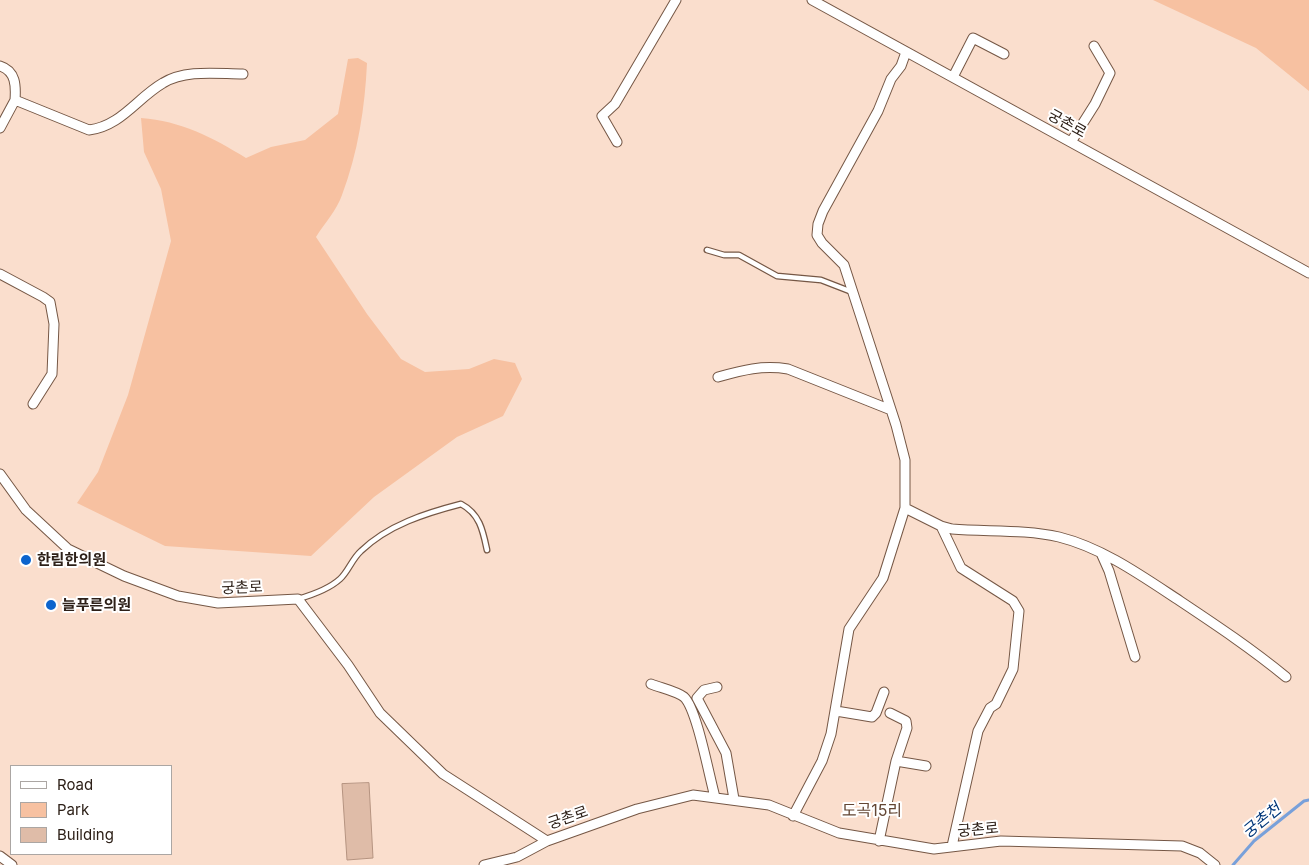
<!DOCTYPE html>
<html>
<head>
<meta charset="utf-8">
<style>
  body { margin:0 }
  #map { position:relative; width:1309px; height:865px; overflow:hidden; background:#fadecd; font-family:Inter,sans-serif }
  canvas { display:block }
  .legend { position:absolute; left:10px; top:765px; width:162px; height:90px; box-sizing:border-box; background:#fff; border:1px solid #aba6a3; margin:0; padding:6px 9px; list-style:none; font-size:15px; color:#2d2018 }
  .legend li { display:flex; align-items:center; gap:10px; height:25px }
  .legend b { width:25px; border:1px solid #aba6a3 }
</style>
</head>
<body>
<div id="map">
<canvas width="1309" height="865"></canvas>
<ul class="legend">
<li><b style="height:6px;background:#fff"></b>Road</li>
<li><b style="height:14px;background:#f7c1a1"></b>Park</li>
<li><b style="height:14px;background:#dfbca8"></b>Building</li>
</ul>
</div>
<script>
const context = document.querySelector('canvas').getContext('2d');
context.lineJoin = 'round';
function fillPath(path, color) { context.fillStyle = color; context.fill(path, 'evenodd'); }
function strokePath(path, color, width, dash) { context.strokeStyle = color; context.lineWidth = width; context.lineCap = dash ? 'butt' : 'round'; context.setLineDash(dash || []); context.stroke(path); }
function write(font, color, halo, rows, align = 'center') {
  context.font = font + ' Inter,"Noto Sans KR",sans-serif'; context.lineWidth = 4; context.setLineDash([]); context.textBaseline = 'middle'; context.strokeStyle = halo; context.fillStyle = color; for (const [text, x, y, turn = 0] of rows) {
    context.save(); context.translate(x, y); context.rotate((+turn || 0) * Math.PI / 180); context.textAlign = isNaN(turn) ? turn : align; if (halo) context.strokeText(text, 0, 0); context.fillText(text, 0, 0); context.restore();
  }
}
const green = new Path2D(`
  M1153 0H1309V91L1256 48Z
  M358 58 367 63C365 107 358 153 342 195 337 210 324 224 316 237L367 314 401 359 425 372 469 369 494 359 515 363 522 379 503 416 457 437 374 497 311 556 165 546 77 503 98 472 128 395 171 241 161 189 144 152 141 118C181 121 212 137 246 158L271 147 305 140 338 114 348 59Z`);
const stream = new Path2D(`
  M1233 865 1254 841 1304 801 1309 800`);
const building = new Path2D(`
  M369 783 373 858 347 860 342 784Z`);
const service = new Path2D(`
  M707 250 724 255H739L777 276 821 280 852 292
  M298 599C312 595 329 589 340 579 348 572 352 559 361 551 388 525 426 513 461 504 480 514 483 531 487 550`);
const minor = new Path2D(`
  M812 0 1309 273
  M0 66C16 71 16 86 15 100
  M953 77 973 38 1004 54
  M0 128 15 100 89 130C121 126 137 98 163 83 186 69 218 74 243 74
  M617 142 602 116 615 104 676 0
  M1071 142 1095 104 1110 73 1094 46
  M0 274 43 297 50 302 54 324 52 374 33 404
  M718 377C743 370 762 365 788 369L891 410
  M0 474 26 510 68 549 124 576 178 596 218 603 298 599 348 665 380 713 443 774 547 841 637 809 693 795 769 805 839 833 934 849 1001 841 1182 846 1200 853 1215 865
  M905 508 941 526 961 568 1013 601 1019 611 1013 669 996 704 990 708 978 731 952 846
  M941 526 952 529C987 532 1024 529 1059 537 1103 548 1142 576 1180 601 1216 625 1252 649 1286 677
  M1101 553 1109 571 1135 657
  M651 684C661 688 676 691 684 697 697 709 709 776 715 797
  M717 687 704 690 697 698 726 753 734 799
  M836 711 872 717 876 713 884 692
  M890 713 906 721 907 728 896 761
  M793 816 822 761 831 734 849 629 883 578 905 508V460L896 425 844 265 822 243 817 235 818 224 823 211 878 111 891 79 901 66 906 52
  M879 841 896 761 926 766
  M0 856 12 865
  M484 865 517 857 547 841`);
const markers = [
  [26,560,6,"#0d64cd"],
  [51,605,6,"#0d64cd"]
];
const streetNames = [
  ["궁촌로",1067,124,29],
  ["궁촌로",242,588,-2],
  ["궁촌로",568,818,-19],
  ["궁촌로",978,830,-5]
];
const poiNames = [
  ["한림한의원",37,560],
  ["늘푸른의원",62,605]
];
const neighbourhoodNames = [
  ["도곡15리",872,811]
];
const waterNames = [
  ["궁촌천",1262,821,-39]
];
fillPath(green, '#f7c1a1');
strokePath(stream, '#78a0da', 3);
fillPath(building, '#dfbca8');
strokePath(building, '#b59380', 1);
strokePath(service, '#755745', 7);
strokePath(minor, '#755745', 11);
strokePath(service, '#fff', 4.5);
strokePath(minor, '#fff', 9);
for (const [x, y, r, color] of markers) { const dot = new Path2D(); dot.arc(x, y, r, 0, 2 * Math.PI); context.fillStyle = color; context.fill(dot); strokePath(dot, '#fff', 2); }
write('15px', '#2d2018', '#fff', streetNames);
write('bold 15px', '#2d2018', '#fff', poiNames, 'left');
write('16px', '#634634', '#fff', neighbourhoodNames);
write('italic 16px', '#003679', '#fff', waterNames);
</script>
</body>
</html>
